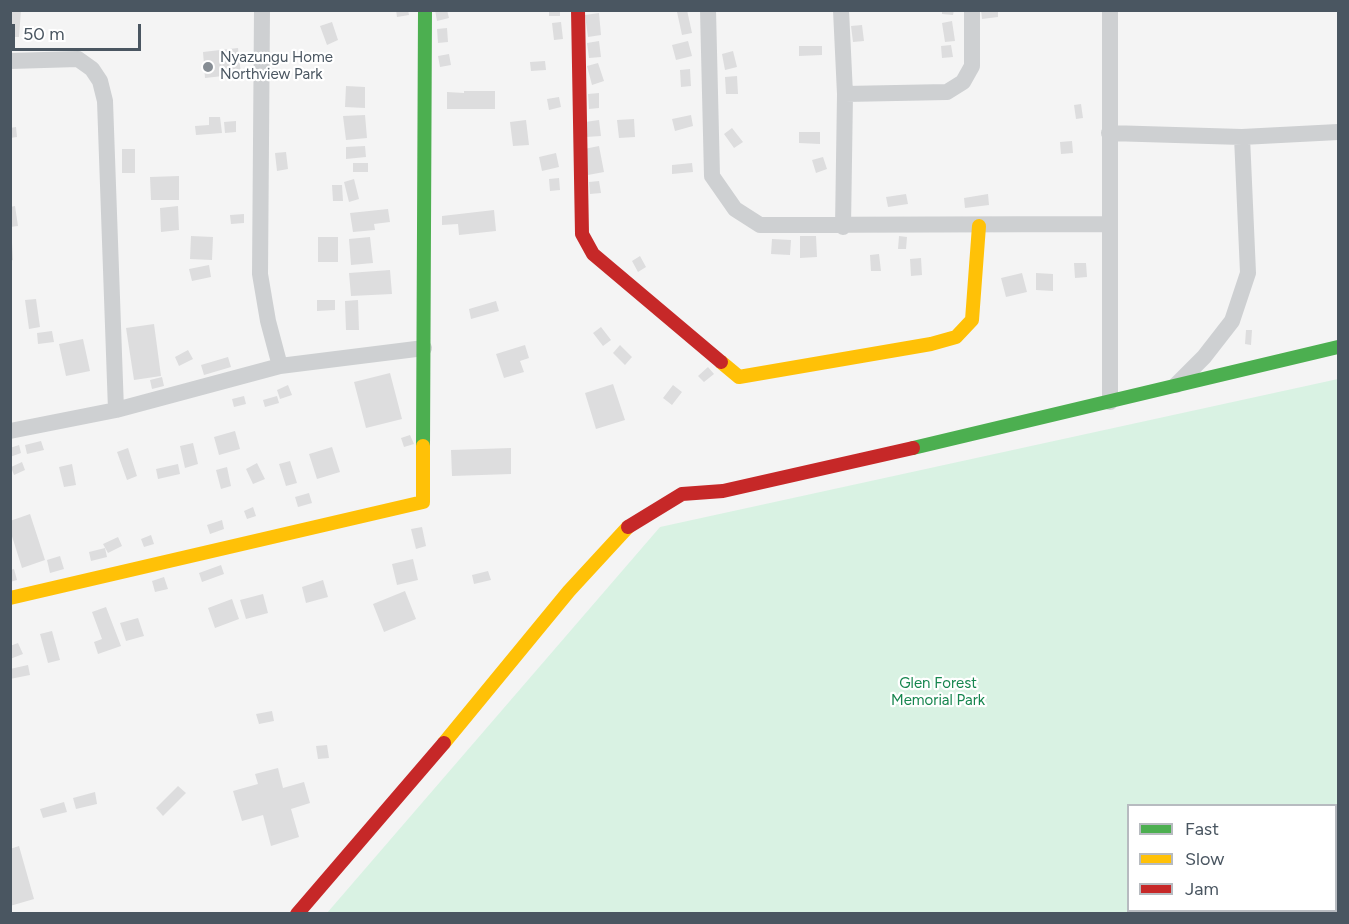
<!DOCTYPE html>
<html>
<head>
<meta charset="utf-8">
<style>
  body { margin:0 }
  #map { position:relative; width:1349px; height:924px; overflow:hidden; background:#f4f4f4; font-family:Figtree,sans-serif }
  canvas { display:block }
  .frame { position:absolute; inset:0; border:12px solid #4a5661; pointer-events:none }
  .legend { position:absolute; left:1127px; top:804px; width:210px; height:108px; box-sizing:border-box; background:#fff; border:2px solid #b7bbc0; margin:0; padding:8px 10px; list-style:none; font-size:18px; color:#4a5661 }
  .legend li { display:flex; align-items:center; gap:12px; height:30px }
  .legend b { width:30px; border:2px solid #b7bbc0 }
  .scale { position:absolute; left:12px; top:24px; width:129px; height:27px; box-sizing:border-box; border:3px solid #4a5661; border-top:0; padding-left:8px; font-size:18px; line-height:21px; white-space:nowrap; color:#4a5661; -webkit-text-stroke:4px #fff; paint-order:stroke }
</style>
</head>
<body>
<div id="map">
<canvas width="1349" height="924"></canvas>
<div class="frame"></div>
<ul class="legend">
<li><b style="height:8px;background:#4caf50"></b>Fast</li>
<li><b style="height:8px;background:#ffc107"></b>Slow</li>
<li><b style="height:8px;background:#c62828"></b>Jam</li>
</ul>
<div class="scale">50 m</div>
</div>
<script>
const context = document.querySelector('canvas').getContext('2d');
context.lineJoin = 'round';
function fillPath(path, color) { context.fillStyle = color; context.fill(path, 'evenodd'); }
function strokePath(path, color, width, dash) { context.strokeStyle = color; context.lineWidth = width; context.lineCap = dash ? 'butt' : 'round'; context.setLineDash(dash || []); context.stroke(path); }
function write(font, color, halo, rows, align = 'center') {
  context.font = font + ' Figtree,sans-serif'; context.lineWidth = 4.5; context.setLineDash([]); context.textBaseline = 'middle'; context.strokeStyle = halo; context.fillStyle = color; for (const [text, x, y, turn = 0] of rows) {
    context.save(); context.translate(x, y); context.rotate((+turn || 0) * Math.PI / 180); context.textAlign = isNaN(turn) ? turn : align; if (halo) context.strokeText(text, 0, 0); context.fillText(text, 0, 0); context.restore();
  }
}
const green = new Path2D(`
  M1338 379V913H327L660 527ZM1128 806H1336V910H1128Z`);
const building = new Path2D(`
  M10 10H21L19 37H10Z
  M396 10H408L409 15 397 17Z
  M435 10H447L449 18 437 21Z
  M549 10H560V16H549Z
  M687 10 692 33 682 35 677 12Z
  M942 10H954L953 15 942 14Z
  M981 10H998V17L982 19Z
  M599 13 601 35 588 37 585 15Z
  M952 21 955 41 945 42 942 23Z
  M332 22 338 40 327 45 320 26Z
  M561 22 563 39 554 40 552 23Z
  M862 25 864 41 853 42 851 26Z
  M447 28 448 42 438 43 437 29Z
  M599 41 601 57 589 58 587 43Z
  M688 41 692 56 676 60 672 45Z
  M951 45 953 57 942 58 941 46Z
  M799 46H822V55L799 56Z
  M238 48 241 74 205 78 203 52Z
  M733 51 737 67 725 70 722 54Z
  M449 54 451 65 440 67 438 56Z
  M545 61 546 70 531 71 530 62Z
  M598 63 604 81 592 85 587 66Z
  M690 69 691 86 681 87 680 70Z
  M737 76 738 94H726L725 77Z
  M346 86 365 87V108L345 107Z
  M464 91H495V109H447V92L464 93Z
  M599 93V108L589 109 588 94Z
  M559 97 561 107 549 110 547 99Z
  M1081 104 1083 118 1076 119 1074 105Z
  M365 115 367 138 346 140 343 116Z
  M691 115 693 126 675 131 672 119Z
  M209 117H220L222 133 196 135 195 126 209 125Z
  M634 119 635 137 619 138 617 120Z
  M526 120 529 145 513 146 510 122Z
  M599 120 601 136 586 137 585 122Z
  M236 121V132L225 133 224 122Z
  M16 127 17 137 10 138V128Z
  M732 128 743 142 734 148 724 134Z
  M799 132H820V144L799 143Z
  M1072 141 1073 153 1061 154 1060 142Z
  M365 146 366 157 346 159V147Z
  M599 146 604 172 588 175 584 149Z
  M122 149H135V173H122Z
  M286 152 288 169 277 171 275 153Z
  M556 153 559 167 542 171 539 157Z
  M823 157 827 169 816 173 812 160Z
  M353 163H368V172H353Z
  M692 163 693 172 672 174V165Z
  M179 176V200H151L150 177Z
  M559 178 560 190 550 191 549 179Z
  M354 179 359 199 349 202 344 182Z
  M599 181 601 193 590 194 589 182Z
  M332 185H342L343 201H333Z
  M906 194 908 204 888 207 886 197Z
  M988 194 989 205 965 208 964 198Z
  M15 206 18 226 10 227V207Z
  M178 206 179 230 161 232 160 208Z
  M388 209 390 222 374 224 375 230 353 232 350 213Z
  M494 210 496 231 459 235 458 224 442 225V216Z
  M244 214V223L231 224 230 215Z
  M191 236 213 237 212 260 190 259Z
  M800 236H816L817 257 800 258Z
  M899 236 907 237 906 249H898Z
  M318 237H338V262H318Z
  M370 237 373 263 351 265 349 239Z
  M772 239 791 240 790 255 771 254Z
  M10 243H12L13 260 10 261Z
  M879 254 881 271H871L870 255Z
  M640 256 646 267 638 272 632 261Z
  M921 258 922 275 911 276 910 259Z
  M1074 263H1086L1087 277 1075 278Z
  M209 265 211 277 192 281 189 269Z
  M390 270 392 294 351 296 349 273Z
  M1022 273 1027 292 1006 297 1001 278Z
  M1036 273 1053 274V291L1036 290Z
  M36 299 40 327 29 329 25 300Z
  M317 300H335V310L317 311Z
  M358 300 359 330H346L345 301Z
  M496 301 499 311 471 319 469 309Z
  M154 324 161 376 134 380 126 328Z
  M601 327 611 340 603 346 593 333Z
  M1246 330H1252L1251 345 1245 344Z
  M52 331 54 342 38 344 37 333Z
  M83 339 90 371 66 376 59 344Z
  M525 345 529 358 520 361 524 372 504 378 496 354Z
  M620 345 632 357 625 365 613 353Z
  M188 350 193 359 179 366 175 357Z
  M228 357 231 367 204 375 201 365Z
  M708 367 714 374 704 382 698 376Z
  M390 373 402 419 366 428 354 382Z
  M162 377 164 386 152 389 150 380Z
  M613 384 625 420 596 429 585 393Z
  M288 385 292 395 280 399 277 390Z
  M673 385 682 392 672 405 663 398Z
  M244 396 246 404 234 407 232 399Z
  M277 396 279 403 265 407 263 400Z
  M235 431 240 449 219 455 214 437Z
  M410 435 414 444 404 447 401 438Z
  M41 441 44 450 27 454 25 445Z
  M193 443 198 464 185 468 180 446Z
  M19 445 21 453 10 457V448Z
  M332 447 340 472 317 479 309 454Z
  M128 448 137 476 127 480 117 452Z
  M511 448V474L452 476 451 450Z
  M290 461 297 483 286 486 279 464Z
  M22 462 25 470 14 475 11 467Z
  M257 463 265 479 253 484 246 469Z
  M72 464 76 485 64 487 59 467Z
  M178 464 180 474 158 479 156 469Z
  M227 467 231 486 221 489 216 470Z
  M309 493 312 503 298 507 295 497Z
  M253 507 256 516 247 519 244 511Z
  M30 514 45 560 22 568 10 530V521Z
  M222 520 224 529 210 534 207 525Z
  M422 527 426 546 416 549 411 529Z
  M151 535 154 544 144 547 141 539Z
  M118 537 122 546 108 553 103 544Z
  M105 548 107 557 91 561 89 552Z
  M60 556 64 569 50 573 47 560Z
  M413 559 418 580 397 585 392 564Z
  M221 565 224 574 202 582 199 573Z
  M14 569 17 580 10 582V570Z
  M488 571 491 580 474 584 472 575Z
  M164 577 168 589 155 592 152 581Z
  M323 580 328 597 306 603 302 587Z
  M405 591 416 619 384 632 373 604Z
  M263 594 268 613 246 619 240 600Z
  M232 599 239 619 215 628 208 608Z
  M106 607 121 646 98 654 94 642 102 639 92 612Z
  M138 618 144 636 126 641 120 623Z
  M52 631 60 660 48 663 40 634Z
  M18 643 23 654 10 659V646Z
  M28 665 30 675 10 679V669Z
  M272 711 274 721 259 724 256 714Z
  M327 745 329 758 318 759 316 746Z
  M278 768 283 788 304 782 310 803 291 809 299 837 271 846 263 815 242 821 233 791 258 784 255 774Z
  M178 786 186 793 163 816 156 808Z
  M95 792 97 804 76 809 73 798Z
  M64 802 67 812 43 818 40 809Z
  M19 846 34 899 10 906V849Z`);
const street = new Path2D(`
  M262 10 260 274 268 321 280 366
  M708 10 712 176 735 209 760 225 1109 224
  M841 10 845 94 843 227
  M1110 10V402
  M10 61 78 59 92 69 100 81 105 101 116 410
  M845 94 947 92 963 82 972 66V10
  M1109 133 1242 137 1338 132
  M1176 385 1204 357 1232 321 1248 273 1242 137
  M10 431 116 410 280 366 424 348`);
const fast = new Path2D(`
  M423 446 425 10
  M913 448 1338 347`);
const slow = new Path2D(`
  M721 362 739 377 931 344 956 337 972 320 979 226
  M10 598 423 502V446
  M444 743 569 591 628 527`);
const jam = new Path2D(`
  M578 10 582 234 593 254 721 362
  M628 527 682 494 723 491 913 448
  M297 914 444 743`);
const markers = [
  [208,67,6,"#868d94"]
];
const poiNames = [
  ["Nyazungu Home",220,58],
  ["Northview Park",220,75]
];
const parkNames = [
  ["Glen Forest",938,684],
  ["Memorial Park",938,701]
];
fillPath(green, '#d9f2e3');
fillPath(building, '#ddddde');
strokePath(street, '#ced0d2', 16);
strokePath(fast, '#4caf50', 14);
strokePath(slow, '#ffc107', 14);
strokePath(jam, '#c62828', 14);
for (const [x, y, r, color] of markers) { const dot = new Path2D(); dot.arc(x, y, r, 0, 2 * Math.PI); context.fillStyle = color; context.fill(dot); strokePath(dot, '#fff', 2); }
write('15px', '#4a5661', '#fff', poiNames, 'left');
write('15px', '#17864f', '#fff', parkNames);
</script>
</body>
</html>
